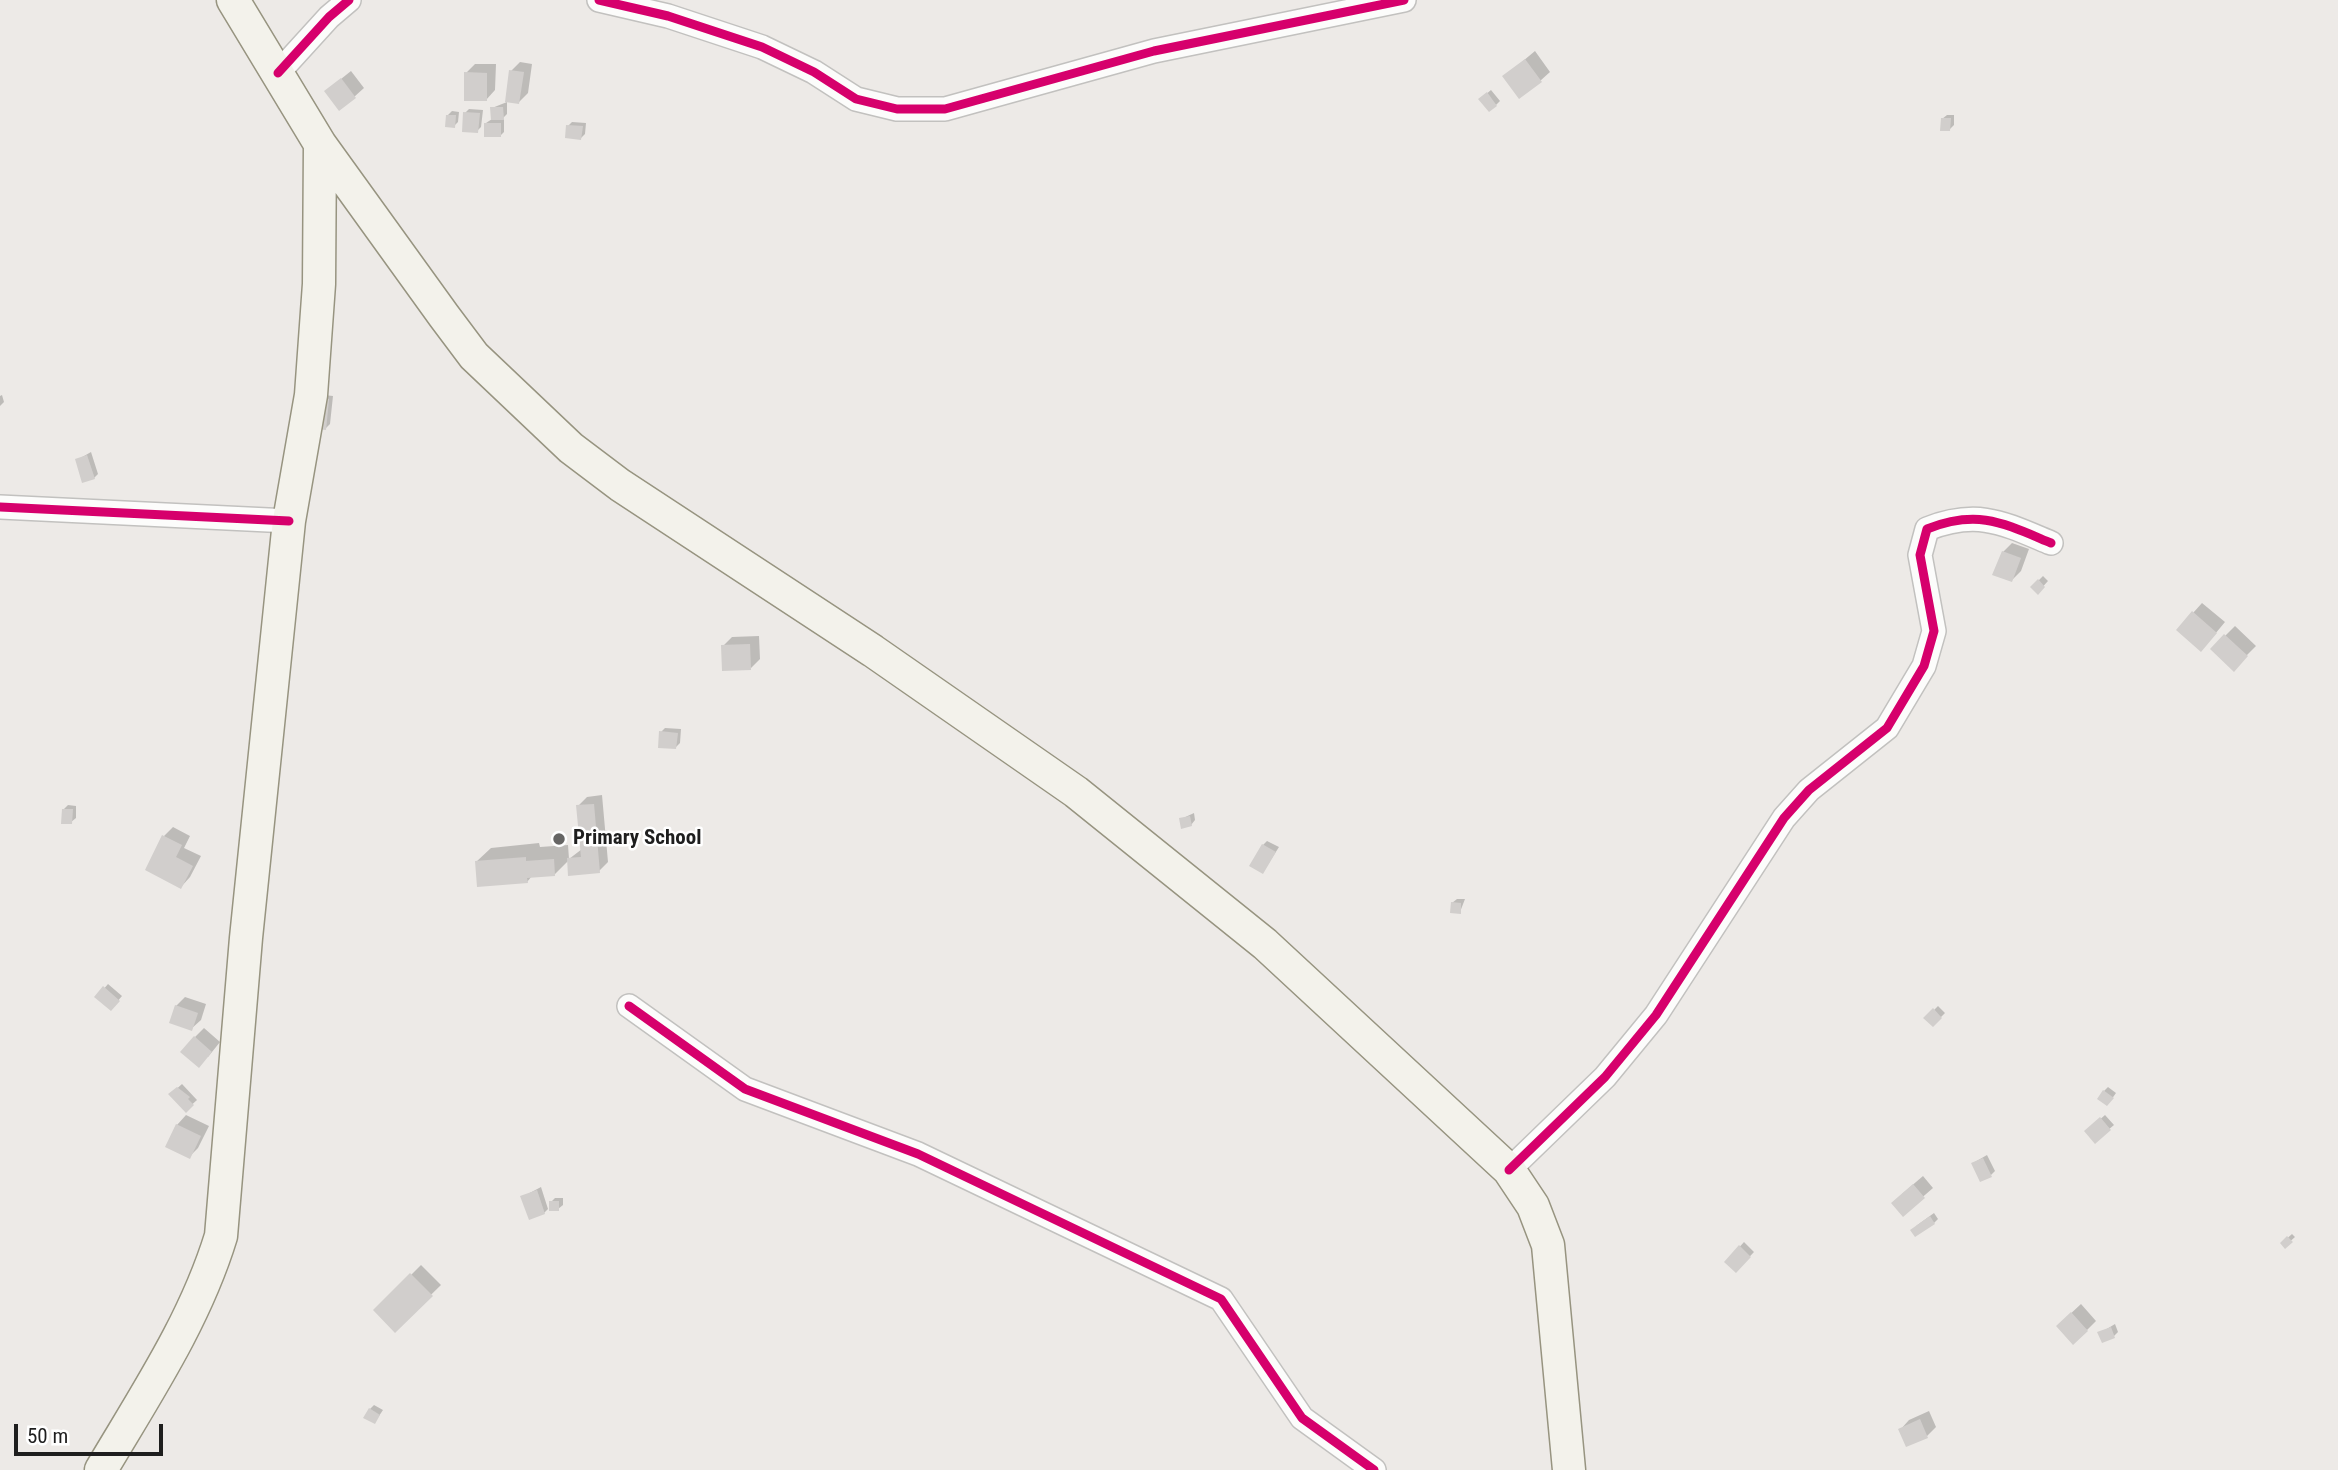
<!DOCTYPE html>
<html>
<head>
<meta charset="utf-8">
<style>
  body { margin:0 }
  #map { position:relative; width:2338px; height:1470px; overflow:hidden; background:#edeae7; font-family:"Roboto Condensed",sans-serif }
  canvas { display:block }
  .scale { position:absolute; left:14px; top:1424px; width:149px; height:32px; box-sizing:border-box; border:4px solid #1e1e1e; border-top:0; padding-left:9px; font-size:21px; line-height:24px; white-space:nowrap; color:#1e1e1e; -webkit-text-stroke:5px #fff; paint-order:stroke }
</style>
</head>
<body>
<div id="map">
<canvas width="2338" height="1470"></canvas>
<div class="scale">50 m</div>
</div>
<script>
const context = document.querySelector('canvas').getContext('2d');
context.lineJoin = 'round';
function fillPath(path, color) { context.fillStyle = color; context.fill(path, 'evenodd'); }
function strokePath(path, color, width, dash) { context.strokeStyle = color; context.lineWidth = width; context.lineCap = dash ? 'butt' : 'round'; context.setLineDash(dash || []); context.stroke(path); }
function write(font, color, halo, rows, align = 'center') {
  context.font = font + ' "Roboto Condensed",sans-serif'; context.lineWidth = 5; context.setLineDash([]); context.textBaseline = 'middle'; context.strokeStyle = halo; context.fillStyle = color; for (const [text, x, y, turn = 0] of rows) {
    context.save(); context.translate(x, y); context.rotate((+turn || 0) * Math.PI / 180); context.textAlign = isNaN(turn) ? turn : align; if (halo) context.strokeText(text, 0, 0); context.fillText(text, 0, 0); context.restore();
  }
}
const shadow = new Path2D(`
  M1535 51 1550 72 1540 81 1505 76Z
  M520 62 532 64 528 93 519 102 511 71Z
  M475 64H496L495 90 486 100 466 73Z
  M351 71 364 88 354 97 326 91Z
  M1491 90 1500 101 1496 105 1485 95Z
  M507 102V114L502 119H504V132L500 136 486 123 492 119V108Z
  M469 109 483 110 481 127 477 131 465 113Z
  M452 111 459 112 458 122 454 126 448 115Z
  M1947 115H1954V125L1950 129 1942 119Z
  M572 122 586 123 585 134 581 138 568 126Z
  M2 395 4 402 0 406V396Z
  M324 395 333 396 330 424 326 428Z
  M91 452 98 474 94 478 77 460Z
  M2012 543 2029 549 2021 571 2012 580 2003 552Z
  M2043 576 2048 581 2038 592 2032 587Z
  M2202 603 2225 622 2210 640 2193 613Z
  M2235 626 2256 646 2233 669 2212 649Z
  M759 636 760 659 751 668 723 646 732 637Z
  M665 728 681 729 680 743 676 747 661 732Z
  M602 795 608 862 599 871 569 860 554 875 532 876 527 882 476 862 491 848 539 843 540 847 568 845 569 859 582 849 578 806 587 797Z
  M68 805 76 806V818L71 822 64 809Z
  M1194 813 1195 820 1191 825 1181 819Z
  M173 827 190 836 184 848 201 856 190 877 181 887 164 836Z
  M1267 841 1279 847 1263 872V845Z
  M1457 899H1465L1460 912 1452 903Z
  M108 984 122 996 111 1009 97 997Z
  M185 997 206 1004 201 1020 191 1029 176 1006Z
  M1938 1006 1945 1013 1933 1025 1926 1018Z
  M204 1028 220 1042 208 1057 195 1037Z
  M182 1084 197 1100 186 1110 171 1094Z
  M2108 1087 2116 1093 2111 1100 2104 1091Z
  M186 1115 209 1126 198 1148 189 1157 177 1125Z
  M2105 1115 2114 1125 2095 1141 2087 1131Z
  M1987 1155 1995 1171 1991 1175 1973 1163Z
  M1923 1176 1933 1188 1903 1214 1902 1194Z
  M541 1187 548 1209 544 1213 522 1197Z
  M555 1198H563V1205L558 1209 551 1202Z
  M1934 1213 1938 1219 1934 1223 1916 1226Z
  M2292 1234 2295 1237 2285 1246 2282 1243Z
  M1744 1242 1754 1252 1736 1271 1726 1262Z
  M421 1265 441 1285 395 1330 376 1310Z
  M2081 1304 2096 1321 2087 1330 2067 1317Z
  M2115 1324 2118 1332 2114 1336 2100 1333Z
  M374 1405 383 1410 375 1422 370 1409Z
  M1929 1411 1936 1427 1927 1436 1900 1430 1909 1420Z`);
const building = new Path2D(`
  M1525 59 1542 82 1519 99 1502 76Z
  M509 70 524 72 519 104 505 102Z
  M464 72 487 73V101H464Z
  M341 78 356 98 339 111 324 91Z
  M1487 92 1497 106 1489 112 1478 99Z
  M490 107H503L504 120H491Z
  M463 112 480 113 478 133 462 132Z
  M446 115H456L455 128 445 127Z
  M1941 118H1951L1950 131H1940Z
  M484 123H501V137H484Z
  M566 125 583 126 581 140 565 138Z
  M319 398 329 399 326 430 316 429Z
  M87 455 95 479 82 483 75 459Z
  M2002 551 2021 558 2012 582 1992 575Z
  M2038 579 2045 587 2038 595 2030 587Z
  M2192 611 2217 633 2201 652 2176 630Z
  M2224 634 2248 656 2234 672 2210 649Z
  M750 644 751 670 722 671 721 645Z
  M659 731 678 733 676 749 658 748Z
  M594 804 600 873 568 876 567 858 581 857 576 805Z
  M62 809H73L72 824H61Z
  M1190 816 1192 826 1181 829 1179 818Z
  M162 835 182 845 176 857 193 866 181 889 145 870Z
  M1262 844 1276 852 1263 874 1249 866Z
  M526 857V861L554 859 555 876 527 878 528 883 477 887 475 861Z
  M1451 902 1461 903V914L1450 913Z
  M103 986 120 1001 111 1011 94 997Z
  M175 1005 198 1013 192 1031 169 1023Z
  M1933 1008 1942 1018 1933 1027 1923 1018Z
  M194 1036 212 1052 199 1068 180 1052Z
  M177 1087 190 1097 188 1099 194 1105 186 1113 168 1094Z
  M2103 1090 2114 1098 2107 1106 2097 1099Z
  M2100 1117 2111 1130 2095 1144 2084 1131Z
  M176 1124 201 1136 190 1159 165 1147Z
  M1983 1158 1992 1177 1980 1182 1971 1163Z
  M1913 1184 1925 1198 1903 1217 1891 1203Z
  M537 1190 545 1214 529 1220 520 1196Z
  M549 1201H559V1211H549Z
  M1930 1216 1935 1224 1915 1237 1910 1230Z
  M2287 1236 2293 1242 2285 1249 2280 1243Z
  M1739 1245 1751 1257 1736 1273 1724 1262Z
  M410 1273 433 1296 395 1333 373 1310Z
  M2071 1312 2088 1331 2073 1345 2056 1326Z
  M2111 1327 2115 1338 2102 1343 2097 1332Z
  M369 1408 380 1415 375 1424 363 1418Z
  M1920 1419 1928 1438 1906 1447 1898 1429Z`);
const minor = new Path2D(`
  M599 0 668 16 762 47 814 72 856 99 897 109H945L1154 51 1404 0
  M278 73 329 17 349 0
  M0 507 289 521
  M629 1006 745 1089 918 1154 1221 1299 1302 1418 1374 1470
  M1509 1170 1605 1077 1656 1015 1784 818 1809 790 1887 728 1924 666 1934 631 1920 555 1927 529C1978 509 2003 523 2051 543`);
const secondary = new Path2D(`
  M233 0 320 144 444 316 474 356 571 448 620 485 873 651 1076 792 1265 944 1509 1170 1533 1206 1548 1245 1569 1470
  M101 1470C146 1394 195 1321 221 1236L246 938 289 521 311 395 319 284 320 144`);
const cycleway = new Path2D(`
  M599 0 668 16 762 47 814 72 856 99 897 109H945L1154 51 1404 0
  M278 73 329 17 349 0
  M0 507 289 521
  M629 1006 745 1089 918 1154 1221 1299 1302 1418 1374 1470
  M1509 1170 1605 1077 1656 1015 1784 818 1809 790 1887 728 1924 666 1934 631 1920 555 1927 529C1978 509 2003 523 2051 543`);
const markers = [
  [559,839,7,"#666564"]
];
const poiNames = [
  ["Primary School",573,839]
];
fillPath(shadow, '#0003');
fillPath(building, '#d1cecc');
strokePath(minor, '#c2c1bf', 26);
strokePath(secondary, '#979480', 35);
strokePath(minor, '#fcfcfb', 23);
strokePath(secondary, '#f3f2eb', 32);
strokePath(cycleway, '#d6006c', 9);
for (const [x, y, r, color] of markers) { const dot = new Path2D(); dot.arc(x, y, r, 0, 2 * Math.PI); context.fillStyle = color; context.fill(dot); strokePath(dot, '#fff', 2.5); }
write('bold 21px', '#1e1e1e', '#fff', poiNames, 'left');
</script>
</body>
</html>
